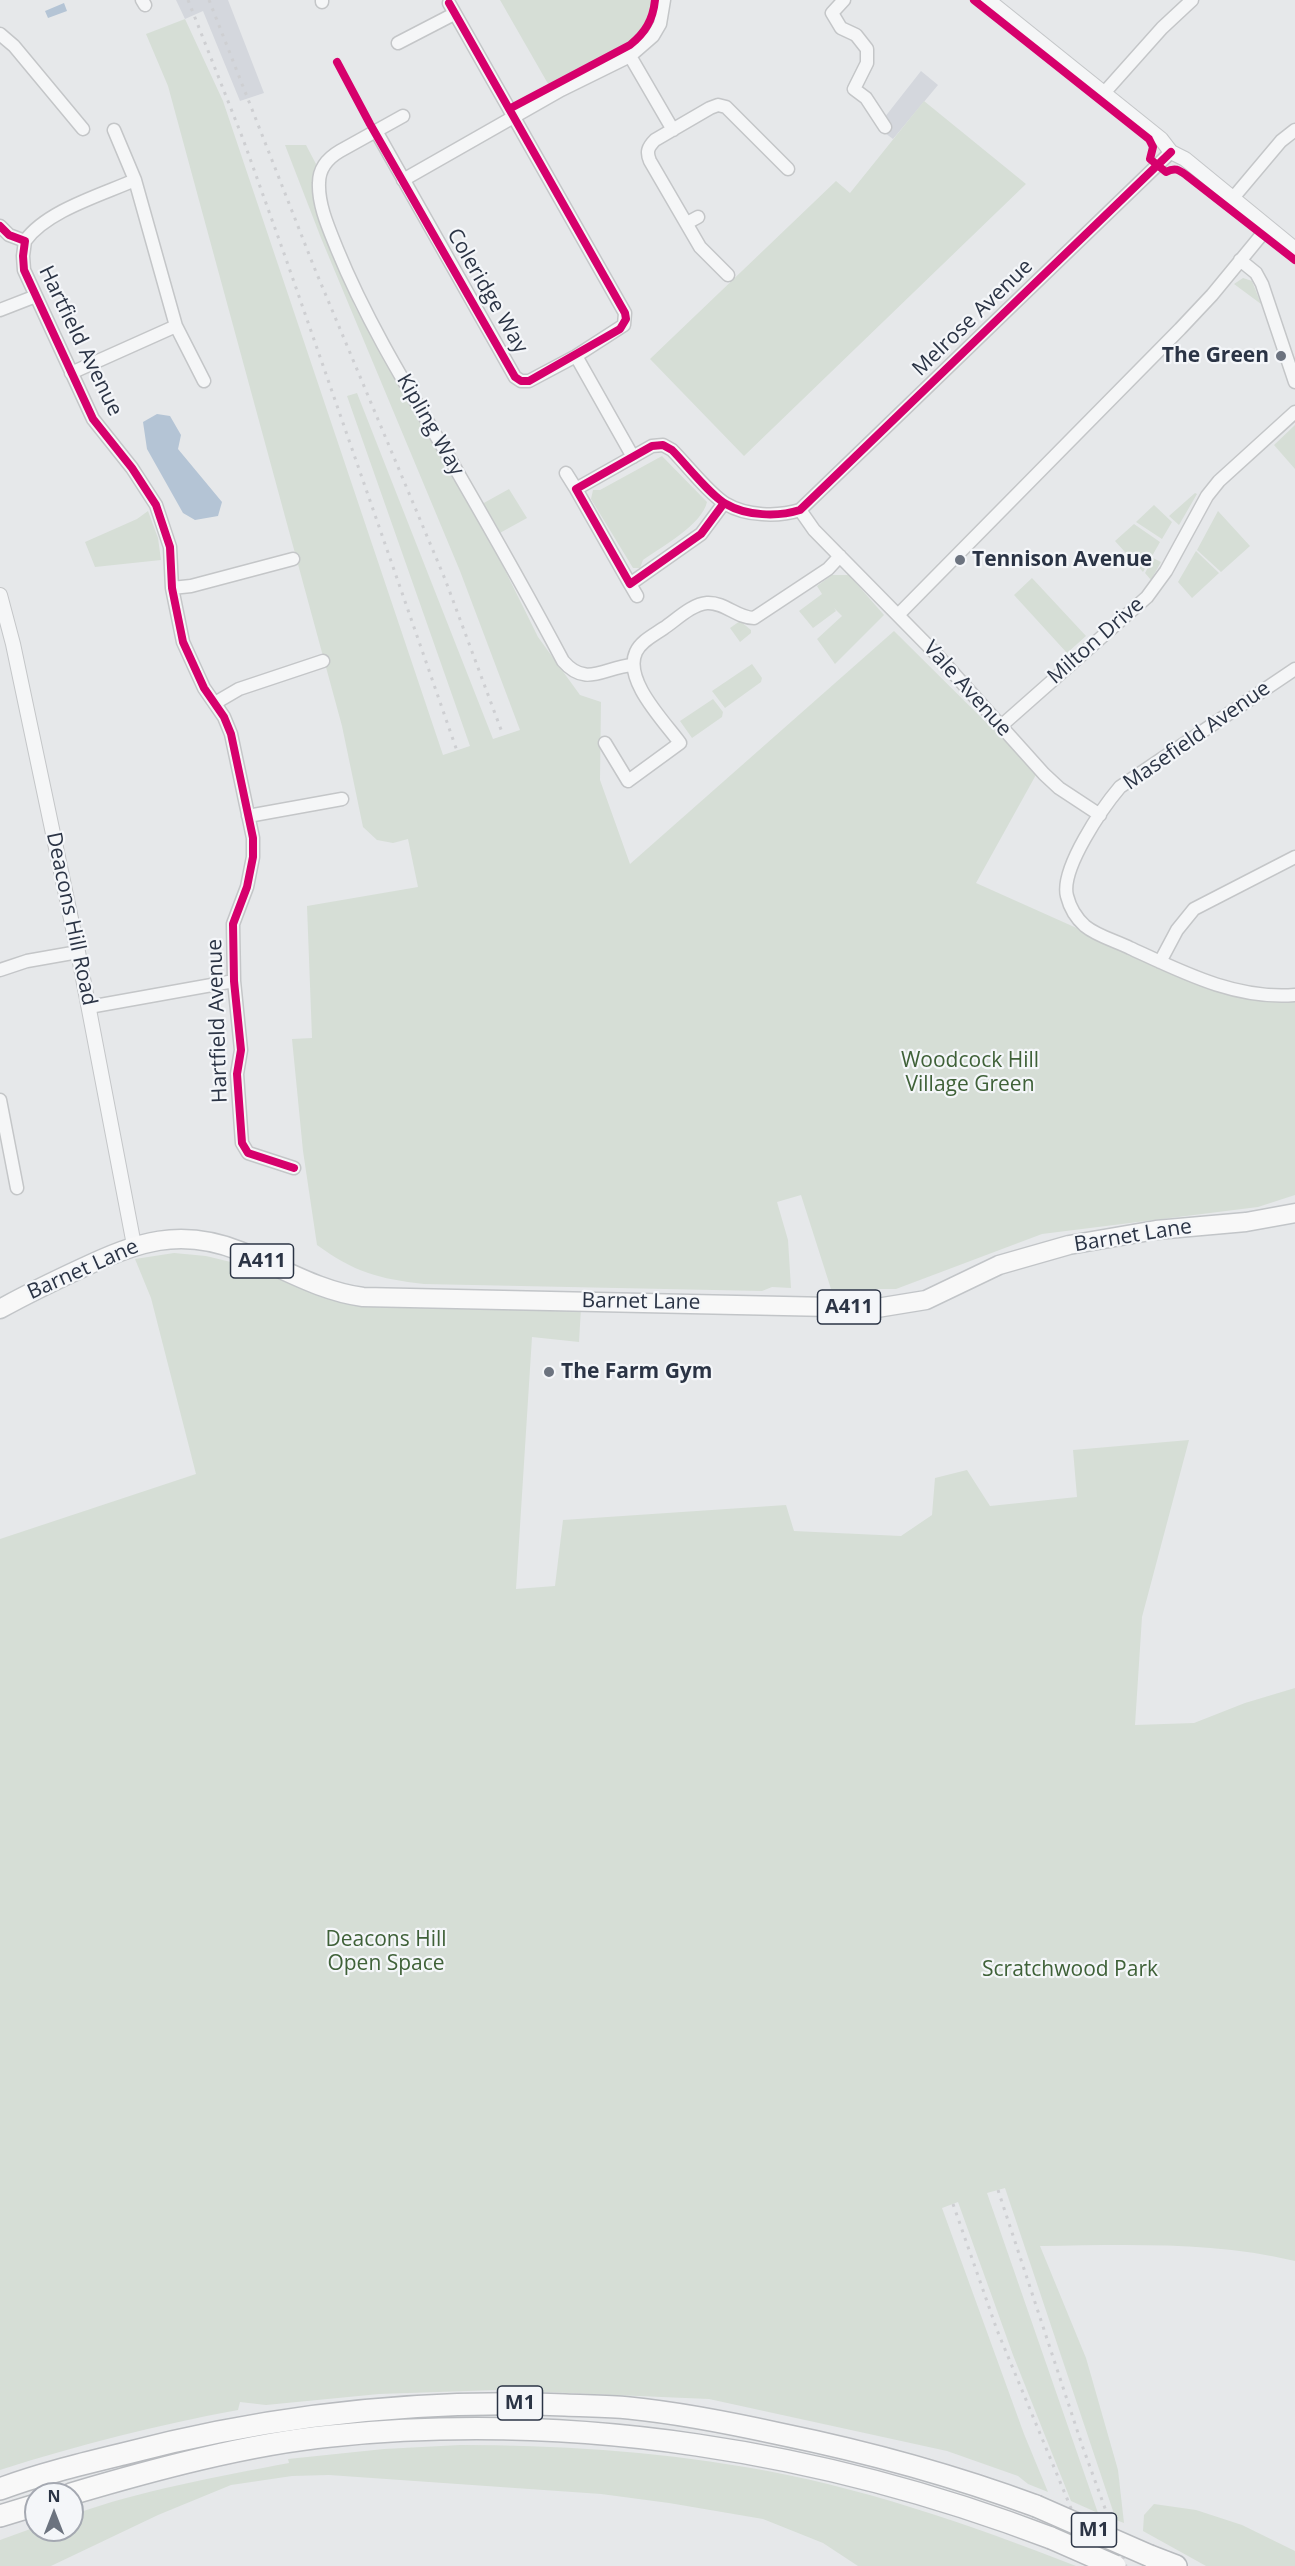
<!DOCTYPE html>
<html>
<head>
<meta charset="utf-8">
<style>
  body { margin:0 }
  #map { position:relative; width:1295px; height:2566px; overflow:hidden; background:#e6e8ea; font-family:"Open Sans",sans-serif }
  canvas { display:block }
  .north { position:absolute; left:24px; top:2482px; width:60px; height:60px; box-sizing:border-box; background:#f4f6f9; border:2px solid #a4a8b1; border-radius:50%; rotate:0deg; font-size:16px; font-weight:700; line-height:24px; text-align:center; color:#2b3445 }
  .north::after { content:''; display:block; margin:auto; width:21px; height:27px; background:#6c737f; clip-path:polygon(50% 0,100% 100%,50% 72%,0 100%) }
</style>
</head>
<body>
<div id="map">
<canvas width="1295" height="2566"></canvas>
<div class="north">N</div>
</div>
<script>
const context = document.querySelector('canvas').getContext('2d');
context.lineJoin = 'round';
function fillPath(path, color) { context.fillStyle = color; context.fill(path, 'evenodd'); }
function strokePath(path, color, width, dash) { context.strokeStyle = color; context.lineWidth = width; context.lineCap = dash ? 'butt' : 'round'; context.setLineDash(dash || []); context.stroke(path); }
function write(font, color, halo, rows, align = 'center') {
  context.font = font + ' "Open Sans",sans-serif'; context.lineWidth = 4.5; context.setLineDash([]); context.textBaseline = 'middle'; context.strokeStyle = halo; context.fillStyle = color; for (const [text, x, y, turn = 0] of rows) {
    context.save(); context.translate(x, y); context.rotate((+turn || 0) * Math.PI / 180); context.textAlign = isNaN(turn) ? turn : align; if (halo) context.strokeText(text, 0, 0); context.fillText(text, 0, 0); context.restore();
  }
}
const built = new Path2D(`
  M176 0H228L264 93 240 101 203 11 185 19Z
  M921 71 938 85 893 139 877 127Z`);
const green = new Path2D(`
  M500 0H658C657 14 653 29 643 39 624 58 577 76 551 89Z
  M185 19 223 101 443 755 470 746 347 396 357 393 493 739 520 730 460 571 321 238 285 145H306L316 164 313 185 323 227 355 307 491 542 538 637 580 695 601 702 600 780 630 864 894 631 1037 773 976 883 1204 985 1295 995V1195L1258 1207 1042 1234 896 1289H831L801 1195 777 1202 788 1240 791 1288 772 1287 762 1291 424 1284C379 1279 354 1272 317 1245L303 1151 292 1039 312 1038 307 906 418 887 408 839 393 843 377 840 363 827 342 726 203 215 168 86 146 34Z
  M924 101 1026 184 744 456 650 359 836 181 850 193Z
  M1243 278 1252 281 1261 304 1234 284Z
  M1295 425V469L1274 445Z
  M662 456 707 502C702 525 661 547 643 560L640 568H633L591 499 593 490H600Z
  M509 489 527 518 498 534 482 504Z
  M1195 493 1197 494 1179 525 1169 516Z
  M1154 505 1172 522 1162 539 1136 522Z
  M148 511 158 538 161 560 95 567 85 542 137 519Z
  M1218 511 1250 546 1221 572 1197 550Z
  M1134 524 1160 542 1143 572 1115 541Z
  M1196 551 1219 573 1192 598 1178 582Z
  M1153 558 1161 562 1151 580 1145 573Z
  M832 575H849L884 615 835 664 817 639 842 616 834 608 836 611 813 628 799 611 822 594 817 586Z
  M1032 578 1086 636 1067 653 1014 595Z
  M740 621 751 630V633L740 642 730 628Z
  M752 664 762 678 761 682 725 708 712 691Z
  M713 699 723 712 722 717 692 738 680 721Z
  M174 1253 206 1256 239 1264 334 1300 581 1308 579 1342 532 1337 516 1589 555 1586 563 1520 786 1505 794 1531 901 1536 932 1515 935 1478 967 1470 990 1506 1077 1497 1073 1450 1189 1440 1142 1617 1135 1725 1194 1723 1245 1703 1295 1688V2261C1211 2241 1125 2245 1040 2246L1086 2358 1118 2470 1124 2523 1116 2520 1005 2188 987 2193 1098 2513 1071 2501 1013 2355 958 2202 942 2208 1024 2434 1048 2492 1028 2484 1018 2476 947 2451 709 2399 497 2390 379 2394 266 2405 240 2402 238 2410C157 2425 78 2445 0 2470V1539L196 1474 151 1298 135 1259Z
  M460 2445C556 2445 651 2451 745 2467 859 2486 969 2524 1076 2566H858L823 2543 763 2519 669 2503 601 2494 329 2475 292 2476 231 2485 158 2515 51 2566H0V2540L36 2527V2530H72V2515C142 2490 216 2477 289 2463L288 2459 384 2449Z
  M1154 2504 1196 2510 1242 2525 1295 2551V2566H1206L1143 2531 1144 2515Z`);
const water = new Path2D(`
  M64 3 67 11 48 18 45 11Z
  M157 414 170 416 181 435 178 449 222 502 218 516 195 520 183 513 147 449 143 422Z`);
const minor = new Path2D(`
  M142 0 145 5
  M322 0V2
  M844 0 832 13 841 28 856 35 867 49V63L854 89 866 98 885 127
  M0 34 14 46 83 129
  M398 43 454 14
  M630 56 673 130
  M1104 93 1162 28 1192 0
  M403 116 340 151C328 158 319 168 319 183 318 205 329 229 337 249 368 325 412 395 454 466 491 530 528 595 563 661 586 688 604 667 633 665
  M114 130 135 180
  M376 131 515 377 521 381H529L576 356 624 325 625 313 449 3
  M403 180 561 90 630 56 653 36 660 24 664 0
  M1233 198 1281 141 1295 130
  M687 223 698 217
  M0 226 9 235 25 241 23 256 24 270 93 419 132 468 156 505 170 547 172 588 183 642 204 688 224 717 231 734 253 838V857L247 887 233 924 234 981 241 1050 237 1074 242 1143 248 1153 294 1168
  M25 241C46 211 101 195 135 180L176 326 71 373
  M1240 260 1256 273 1262 284 1295 382
  M728 275 700 247 650 161C646 152 648 147 655 140L710 108 718 105 726 107 788 169
  M0 310 36 296
  M176 326 204 381
  M576 356 633 457
  M566 473 576 489
  M724 503 701 534 630 584 576 489 652 446 663 445 672 450C686 464 710 495 726 504 746 516 778 517 800 510L1171 152
  M800 510 814 530 938 656 1044 774 1059 788 1100 815
  M630 584 637 596
  M172 588 191 586 293 559
  M898 615 1180 329 1212 295 1268 227
  M1295 669 1120 787C1103 807 1060 869 1067 896 1070 908 1076 918 1085 926 1097 936 1116 941 1130 948 1182 972 1236 1000 1295 995
  M215 703 239 689 323 661
  M1001 726 1147 597 1166 571 1207 496 1219 481 1295 412
  M605 743 628 781 680 743C664 721 623 680 636 652 641 641 654 635 664 628 676 620 692 604 707 603 725 602 737 618 754 618L828 569 840 556
  M248 816 342 799
  M1160 962 1177 930 1194 909 1295 857
  M0 970 27 961 78 952
  M89 1007 234 981
  M0 1100 17 1188`);
const tertiary = new Path2D(`
  M988 0 1161 139 1171 152 1185 159 1295 249
  M0 595 13 644 78 952 134 1245`);
const primary = new Path2D(`
  M0 1309C27 1294 54 1281 82 1268 137 1242 180 1227 240 1251 281 1267 318 1291 363 1297L877 1308 926 1300 999 1265 1069 1245 1156 1230 1246 1222 1295 1213`);
const motorway = new Path2D(`
  M0 2489C40 2474 82 2464 123 2454 267 2416 416 2399 565 2405 586 2406 608 2406 629 2408 679 2413 730 2423 780 2434 868 2452 952 2475 1036 2506
  M71 2494C152 2470 248 2444 331 2436 575 2411 823 2451 1051 2538
  M0 2516 36 2505
  M1150 2556 1176 2566`);
const rail = new Path2D(`
  M188 0 243 139 286 259 457 751
  M209 0 314 267 445 579 503 735
  M998 2190 1082 2445 1126 2566
  M953 2204 997 2330 1095 2566`);
const motorwayBridge = new Path2D(`
  M1036 2506 1150 2556
  M1051 2538 1115 2566`);
const cycleway = new Path2D(`
  M974 0 1149 139 1153 147 1150 159 1166 172C1175 167 1179 170 1186 175L1295 260
  M337 62 370 124 515 377 521 381H529L620 329 626 319 625 313 449 3
  M509 109 630 45C645 33 653 20 655 0
  M0 226 9 235 25 241 23 256 24 270 93 419 132 468 156 505 170 547 172 588 183 642 204 688 224 717 231 734 253 838V857L247 887 233 924 234 981 241 1050 237 1074 242 1143 248 1153 294 1168
  M724 503 701 534 630 584 576 489 652 446 663 445 672 450C686 464 710 495 726 504 746 516 778 517 800 510L1171 152`);
const markers = [
  [1281,356,6,"#6c737f"],
  [960,560,6,"#6c737f"],
  [549,1372,6,"#6c737f"]
];
const shields = [
  [262,1261,63],
  [849,1307,63],
  [520,2403,45],
  [1094,2530,45]
];
const shieldNames = [
  ["A411",262,1261],
  ["A411",849,1307],
  ["M1",520,2403],
  ["M1",1094,2530]
];
const streetNames = [
  ["Coleridge Way",487,291,60],
  ["Melrose Avenue",973,318,-44],
  ["Hartfield Avenue",80,341,64],
  ["Kipling Way",430,425,60],
  ["Milton Drive",1096,641,-41],
  ["Vale Avenue",967,689,48],
  ["Masefield Avenue",1197,736,-35],
  ["Deacons Hill Road",71,919,78],
  ["Hartfield Avenue",218,1021,-92],
  ["Barnet Lane",1133,1236,-9],
  ["Barnet Lane",83,1270,-24],
  ["Barnet Lane",641,1302,1]
];
const poiNames = [
  ["The Green",1269,356,"right"],
  ["Tennison Avenue",972,560],
  ["The Farm Gym",561,1372]
];
const parkNames = [
  ["Woodcock Hill",970,1061],
  ["Village Green",970,1085],
  ["Deacons Hill",386,1940],
  ["Open Space",386,1964],
  ["Scratchwood Park",1070,1970]
];
fillPath(built, '#d4d7dd');
fillPath(green, '#d6ded6');
fillPath(water, '#b4c4d5');
strokePath(minor, '#c4c6c8', 15);
strokePath(tertiary, '#c4c6c8', 16);
strokePath(primary, '#c2c5c8', 21);
strokePath(motorway, '#b8bbbf', 24);
strokePath(minor, '#f5f6f7', 12);
strokePath(tertiary, '#f5f6f7', 14);
strokePath(primary, '#f8f8f8', 18);
strokePath(motorway, '#f8f8f8', 21);
strokePath(rail, '#cecfd2', 3, [3, 6]);
strokePath(motorwayBridge, '#b8bbbf', 24, []);
strokePath(motorwayBridge, '#f8f8f8', 21);
strokePath(cycleway, '#d6006c', 8);
for (const [x, y, r, color] of markers) { const dot = new Path2D(); dot.arc(x, y, r, 0, 2 * Math.PI); context.fillStyle = color; context.fill(dot); strokePath(dot, '#f4f6f9', 2); }
for (const [x, y, w] of shields) { const box = new Path2D(); box.roundRect(x - w / 2, y - 17, w, 34, 4.5); context.fillStyle = '#f4f6f9'; context.fill(box); strokePath(box, '#2b3445', 1.5); }
write('bold 20px', '#2b3445', null, shieldNames);
write('21px', '#2b3445', '#f4f6f9', streetNames);
write('bold 21px', '#2b3445', '#f4f6f9', poiNames, 'left');
write('21px', '#3f6138', '#f4f6f9', parkNames);
</script>
</body>
</html>
